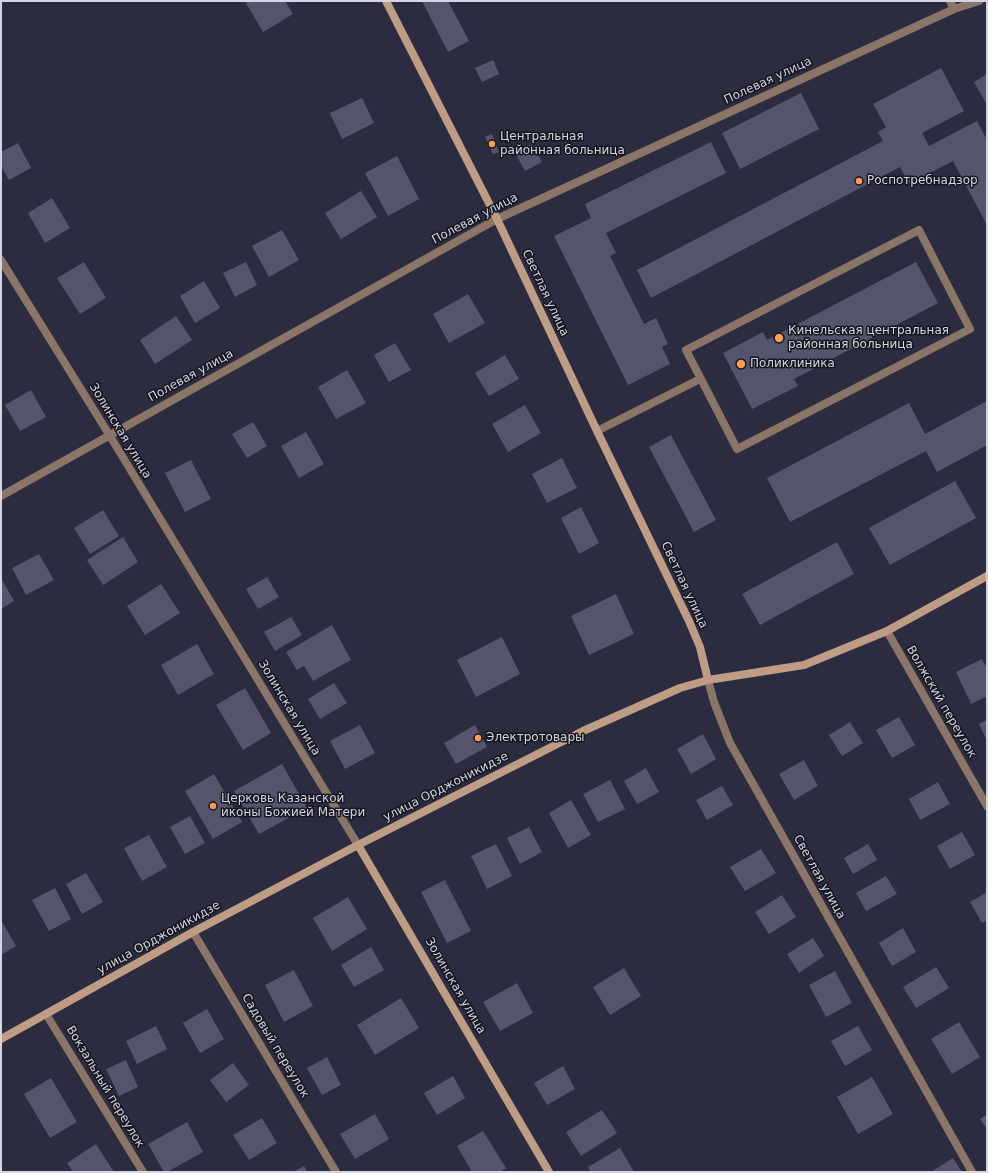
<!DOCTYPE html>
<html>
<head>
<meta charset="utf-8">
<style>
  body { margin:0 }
  #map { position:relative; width:988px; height:1173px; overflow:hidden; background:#2c2c41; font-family:"DejaVu Sans",sans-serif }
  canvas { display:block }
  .frame { position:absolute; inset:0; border:2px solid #d5d5e3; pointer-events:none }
</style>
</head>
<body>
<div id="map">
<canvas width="988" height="1173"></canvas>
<div class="frame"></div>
</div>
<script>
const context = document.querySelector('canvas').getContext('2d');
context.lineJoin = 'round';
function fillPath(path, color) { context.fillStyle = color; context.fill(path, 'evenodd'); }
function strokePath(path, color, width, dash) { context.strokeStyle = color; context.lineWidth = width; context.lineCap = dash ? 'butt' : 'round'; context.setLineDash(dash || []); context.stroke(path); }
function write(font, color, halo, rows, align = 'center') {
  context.font = font + ' "DejaVu Sans",sans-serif'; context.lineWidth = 3; context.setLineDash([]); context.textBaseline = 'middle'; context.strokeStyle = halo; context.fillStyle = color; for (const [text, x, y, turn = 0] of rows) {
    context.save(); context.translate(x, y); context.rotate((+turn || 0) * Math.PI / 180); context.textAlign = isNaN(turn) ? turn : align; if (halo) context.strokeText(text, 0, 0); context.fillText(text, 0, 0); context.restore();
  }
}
const building = new Path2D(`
  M249 1H285L293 14 263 32 246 3Z
  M422 1H448L469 41 448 52Z
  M493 60 499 74 482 82 475 68Z
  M941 68 964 111 922 133 929 146 977 121 987 140V225L953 161 909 184 900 167 651 298 637 270 883 141 878 132 886 127 873 104Z
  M987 74V105L974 82Z
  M801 93 819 129 740 169 722 133Z
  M362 98 374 123 342 139 330 113Z
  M492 134 499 152 493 154 485 137Z
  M711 142 726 173 606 233 616 253 610 256 644 324 656 318 668 344 662 347 670 364 628 385 554 236 591 218 585 204Z
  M18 143 31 168 9 180 1 166V152Z
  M532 144 542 162 525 171 515 153Z
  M397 156 419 199 388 216 365 173Z
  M361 191 377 217 341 239 325 213Z
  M52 198 70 228 45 243 28 213Z
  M282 230 299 260 269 277 252 246Z
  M84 262 106 298 80 314 57 278Z
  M246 262 257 285 235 297 223 273Z
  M916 262 938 303 794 379 798 386 752 409 723 353 763 332 767 340Z
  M204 281 220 308 195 323 180 296Z
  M468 294 485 323 449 343 433 314Z
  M176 316 192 340 155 364 140 340Z
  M395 343 411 370 389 382 374 355Z
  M505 355 519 379 489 396 475 373Z
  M347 370 366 403 336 419 318 387Z
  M31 390 46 417 20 431 5 405Z
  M987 401V445L937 472 926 451 790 522 767 478 909 403 925 434Z
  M525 405 541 433 508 452 492 424Z
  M253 422 267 446 247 458 232 434Z
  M306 432 324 464 299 478 281 446Z
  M671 435 716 520 694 532 649 447Z
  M562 458 577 488 547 503 532 474Z
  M191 460 211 499 185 512 165 473Z
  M955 481 976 518 890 565 869 528Z
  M581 507 599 543 579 554 561 518Z
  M103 510 119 536 90 554 74 528Z
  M123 537 138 562 103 585 87 560Z
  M837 542 854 574 760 625 742 594Z
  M39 554 54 580 26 595 12 568Z
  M267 577 279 597 258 609 246 589Z
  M1 578 14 601 1 609Z
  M161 584 180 613 145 635 127 606Z
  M616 594 634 634 589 655 571 616Z
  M291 617 302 635 275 651 264 632Z
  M332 625 351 660 313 681 304 666 297 670 286 652Z
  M502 637 520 674 476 697 457 660Z
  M197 644 214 674 178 695 161 665Z
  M982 659 987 669V696L971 704 956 672Z
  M334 683 347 703 320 719 308 699Z
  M245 688 271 733 243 750 216 705Z
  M899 717 915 745 892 758 876 730Z
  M987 720V741L979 724Z
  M850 722 863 743 842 756 829 735Z
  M360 725 375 753 345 769 330 741Z
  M475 725 487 747 456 764 444 743Z
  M703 734 716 759 691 774 677 749Z
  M804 760 818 786 794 800 779 774Z
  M282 764 307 808 259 834 234 791Z
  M646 768 659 792 637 804 624 781Z
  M214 774 242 822 213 839 185 791Z
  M610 780 625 809 598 822 583 794Z
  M938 782 950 804 920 820 909 799Z
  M722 786 733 805 707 820 696 800Z
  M571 800 591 835 568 848 549 813Z
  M190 816 205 843 185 854 170 827Z
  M529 827 542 852 520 864 507 838Z
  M962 832 975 855 950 869 937 846Z
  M149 835 167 867 142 881 124 848Z
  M496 844 512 876 487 889 471 856Z
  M868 844 877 860 853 874 844 858Z
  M761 849 776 873 745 891 730 867Z
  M86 873 103 902 82 914 66 884Z
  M886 876 897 894 866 911 856 893Z
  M445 880 471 931 447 943 421 892Z
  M55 888 71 919 49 931 32 900Z
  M987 892V920L982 923 970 902Z
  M782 895 796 917 769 934 755 912Z
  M348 897 367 929 332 951 313 918Z
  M1 920 16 946 1 955Z
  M903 928 916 952 892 966 879 943Z
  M813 938 824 956 799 973 787 954Z
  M371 947 384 970 354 987 341 965Z
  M936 967 949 988 916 1008 903 987Z
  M624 968 641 996 610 1015 593 987Z
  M294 970 313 1006 284 1022 265 985Z
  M835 971 852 1003 826 1017 809 985Z
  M517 983 533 1013 500 1031 483 1002Z
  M401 998 419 1028 375 1055 357 1025Z
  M207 1009 224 1039 200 1053 183 1023Z
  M959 1022 980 1057 952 1074 931 1039Z
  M156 1026 167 1049 137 1064 126 1041Z
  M858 1026 872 1050 845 1066 831 1041Z
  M327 1057 341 1085 322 1095 307 1068Z
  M126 1060 138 1087 119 1096 106 1069Z
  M233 1063 249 1085 226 1102 210 1080Z
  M563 1066 575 1089 547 1105 534 1083Z
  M453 1076 465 1098 437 1115 424 1093Z
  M872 1077 893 1114 858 1134 837 1097Z
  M51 1078 77 1122 50 1138 24 1094Z
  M602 1110 617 1133 581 1156 566 1132Z
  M375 1114 389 1139 355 1159 340 1134Z
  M987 1114V1129L980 1119Z
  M262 1118 277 1143 249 1160 233 1135Z
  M187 1122 203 1152 167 1172H164L148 1144Z
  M483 1131 506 1168 500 1172H472L457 1146Z
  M96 1144 114 1172H73L67 1163Z
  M620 1148 634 1172H591L588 1167Z
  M953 1158 962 1172H931Z
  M304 1166 307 1172H293Z`);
const lane = new Path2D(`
  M919 230 970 329 737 449 686 350Z
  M597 431 700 379`);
const street = new Path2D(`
  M950 1 954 9
  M1 260 110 436 358 845
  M1 496 497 219 954 9 979 1
  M887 631 987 806
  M708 680 714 702 730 743 972 1172
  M193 932 336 1172
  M46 1014 143 1172`);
const secondary = new Path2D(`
  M386 1 497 219 597 431 689 621 700 647 708 680
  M358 845 549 1172
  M1 1039 193 932 358 845 583 731 680 688 708 680 804 665 887 631 987 576`);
const markers = [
  [492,144,4,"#fb9e50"],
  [859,181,4,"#fb9e50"],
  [779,338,5,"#fb9e50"],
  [741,364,5,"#fb9e50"],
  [478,738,4,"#fb9e50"],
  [213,806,4,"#fb9e50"]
];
const streetNames = [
  ["Полевая улица",768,81,-25],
  ["Полевая улица",475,219,-28],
  ["Светлая улица",545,293,65],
  ["Полевая улица",191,376,-29],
  ["Золинская улица",120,431,59],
  ["Светлая улица",684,585,65],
  ["Волжский переулок",941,702,60],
  ["Золинская улица",289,708,59],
  ["улица Орджоникидзе",446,787,-27],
  ["Светлая улица",819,877,61],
  ["улица Орджоникидзе",159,938,-29],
  ["Золинская улица",455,986,60],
  ["Садовый переулок",275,1046,59],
  ["Вокзальный переулок",105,1087,59]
];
const poiNames = [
  ["Центральная",500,137],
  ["районная больница",500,151],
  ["Роспотребнадзор",867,181],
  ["Кинельская центральная",788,331],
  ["районная больница",788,345],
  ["Поликлиника",750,364],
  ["Электротовары",486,738],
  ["Церковь Казанской",221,799],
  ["иконы Божией Матери",221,813]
];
fillPath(building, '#54546c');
strokePath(lane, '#8b7566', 8);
strokePath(street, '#8b7566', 8);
strokePath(secondary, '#bf9d84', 8);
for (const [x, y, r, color] of markers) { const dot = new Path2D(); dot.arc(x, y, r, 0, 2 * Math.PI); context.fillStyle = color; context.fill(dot); strokePath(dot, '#15151f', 1.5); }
write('12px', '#d5d5e3', '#15151f', streetNames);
write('12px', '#d5d5e3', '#15151f', poiNames, 'left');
</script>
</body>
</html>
